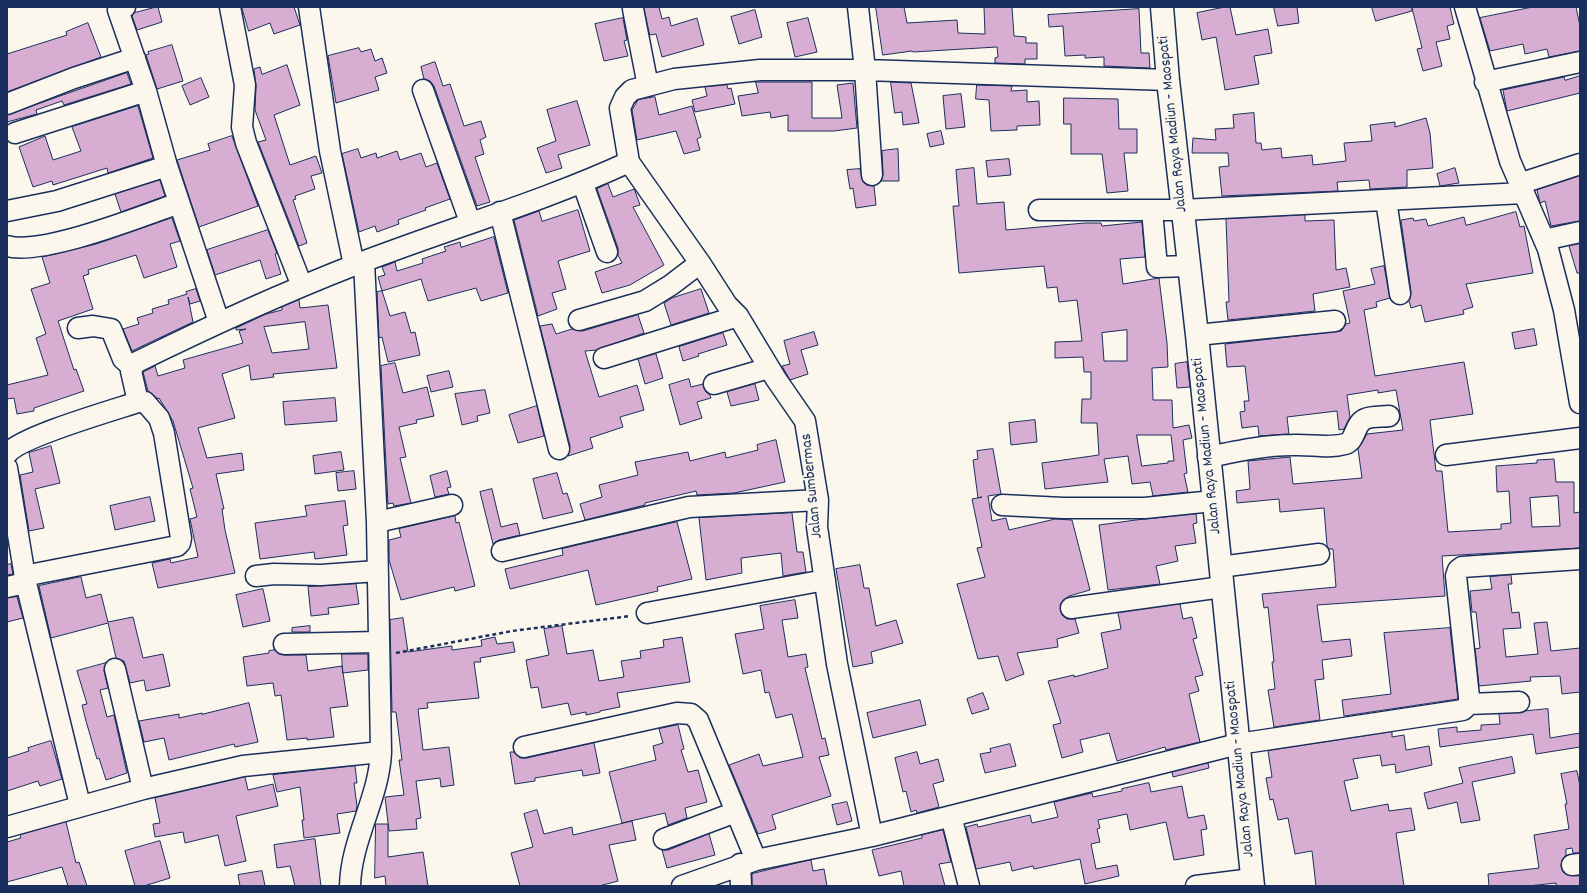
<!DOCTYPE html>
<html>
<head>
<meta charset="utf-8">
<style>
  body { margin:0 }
  #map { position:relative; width:1587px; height:893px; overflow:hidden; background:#fbf7ec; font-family:Dekko,sans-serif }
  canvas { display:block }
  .frame { position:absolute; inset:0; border:8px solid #1b2f5e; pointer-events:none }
</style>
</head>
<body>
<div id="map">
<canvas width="1587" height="893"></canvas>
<div class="frame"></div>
</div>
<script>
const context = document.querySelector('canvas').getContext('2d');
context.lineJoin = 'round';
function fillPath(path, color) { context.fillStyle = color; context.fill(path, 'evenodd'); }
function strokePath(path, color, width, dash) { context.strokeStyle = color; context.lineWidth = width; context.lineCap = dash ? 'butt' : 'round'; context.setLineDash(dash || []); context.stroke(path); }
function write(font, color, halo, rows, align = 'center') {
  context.font = font + ' Dekko,sans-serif'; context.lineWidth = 4; context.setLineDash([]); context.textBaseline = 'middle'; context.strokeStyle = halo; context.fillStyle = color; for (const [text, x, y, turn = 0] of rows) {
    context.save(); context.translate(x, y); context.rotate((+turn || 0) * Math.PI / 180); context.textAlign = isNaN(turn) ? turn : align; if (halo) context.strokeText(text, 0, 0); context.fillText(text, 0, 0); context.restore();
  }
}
const building = new Path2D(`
  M158 7 162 22 137 30 132 16 134 13Z
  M242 7H294L300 25 274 34 270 23 249 31Z
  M644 7H659L662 19 669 17 671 26 697 18 704 45 662 57 656 34 650 35Z
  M876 7H904L907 23 957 20 958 33 985 34 984 7H1012L1014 36 1026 37V43H1037V59H1025V64L995 63V58L998 57 997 47 913 52 912 51 883 55Z
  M1225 7H1230L1236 35 1268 29 1272 53 1254 56 1259 84 1225 90 1216 37 1202 40 1197 13Z
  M1274 7H1297L1299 23 1278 26Z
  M1372 7H1450L1454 24 1447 26 1450 39 1436 42 1442 66 1423 71 1417 49 1422 48 1412 8V11L1376 21Z
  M1533 7H1576L1580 26V51L1549 57 1547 49 1525 54 1523 44 1490 51 1480 18Z
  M1139 9 1141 53H1149L1150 68 1104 66V57L1085 58V55L1065 56 1063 26 1049 27 1048 15Z
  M755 10 762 37 739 44 731 17Z
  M623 18 627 40 624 41 628 56 604 61 595 24Z
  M808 18 817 52 795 57 787 23Z
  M88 23 101 57 7 92V54L67 35 66 32Z
  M172 45 183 81 157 89 146 55 149 54 148 52Z
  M359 48 361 52 371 49 375 61 382 58 387 73 375 77 379 90 336 103 328 56Z
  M435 62 443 86 450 84 464 126 481 121 486 137 480 140 484 154 475 157 490 202 477 206 434 86 430 81 424 79 421 67Z
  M287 65 300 105 274 115 290 165 316 156 322 173 311 176 315 189 295 196 296 199 293 200 307 243 299 246 258 142 266 140 255 110 256 86 254 69 260 67 262 74Z
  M127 73 131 84 64 105 62 101 36 110 37 114 7 122V115Z
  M1580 76V93L1507 111 1503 90 1564 77 1565 80Z
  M201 78 209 97 190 105 182 86Z
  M756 82H812V118H842L837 85 853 83 857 128 834 131H788V115L771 118 770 112 742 116 738 96 758 93Z
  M891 82 911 83 919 123 903 125 902 112 895 113Z
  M727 85 728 89 731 88 735 104 695 112 692 100 707 96 705 87Z
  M977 85 1012 86 1011 91 1027 90V102L1039 101 1040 125 1017 126V130L991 131 989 100 976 99Z
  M961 94 965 127 946 129 943 96Z
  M655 97 659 115 692 106 701 137 697 139 700 150 684 154 676 131 637 140 632 110 638 100Z
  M1064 98 1118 99 1119 129H1137V153H1124L1128 191 1107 193 1102 154H1071V124H1064Z
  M577 101 590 145 558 155 562 168 546 173 537 148 556 141 547 110Z
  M138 106 153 158 108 173 107 168 53 185 52 181 33 187 19 147 45 136 53 160 81 151 72 127Z
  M1254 113 1256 143H1261L1262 150 1281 148 1282 158 1312 155 1313 165 1346 161 1344 143 1372 141 1370 125 1395 122V127L1426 118 1430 133 1433 168 1407 170V187L1370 189 1369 180 1337 182 1338 191 1222 196 1219 167 1229 166 1228 153H1192L1193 138 1216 140 1215 129 1234 128 1233 115Z
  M941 131 944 144 930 147 927 134Z
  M232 136 258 206 199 227 177 160 210 150 208 144Z
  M358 149 361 158 376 153 377 158 397 151 400 160 421 153 426 167 437 163 450 199 425 208 426 210 398 220 399 224 377 232 375 226 359 232 342 154Z
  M898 149 899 181H881L883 174 882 151Z
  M1009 159 1011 175 988 177 986 161Z
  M974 168 977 204 1004 202 1006 230 1085 223H1101L1102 226 1142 222 1145 257 1120 259 1123 284 1159 278 1167 343 1168 367 1152 368 1153 400H1172L1173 428 1189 425 1192 438 1183 440 1187 473 1184 474 1188 492 1153 496 1150 482 1132 484 1128 456 1104 459 1108 482 1045 489 1042 463 1099 455 1097 423H1081L1082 399H1091V372H1084L1083 357 1055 358V342L1082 341 1077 300 1059 302 1057 287 1047 288 1044 266 959 273 953 206H959L956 170ZM1127 330V361H1104L1102 333ZM1137 435H1171L1174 461H1168V463L1142 466Z
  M1455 168 1459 183 1440 186 1437 174Z
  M860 169 863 182 867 185 874 186 876 205 856 208 853 188 850 189 847 170Z
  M1580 176V221L1551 226 1545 201 1540 203 1537 190Z
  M160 180 165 196 121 212 115 194Z
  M608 184 613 197 634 189 635 191 640 205 633 207 664 265 630 285 602 293 595 272 622 263 618 255V248L597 189Z
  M578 210 590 251 558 261 566 289 552 293 557 309 538 316 514 220 539 211 542 221Z
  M1516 212 1520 227 1524 226 1533 273 1466 284 1473 307 1463 310 1464 314 1425 322 1421 305 1411 308 1409 301 1411 292 1401 220 1413 218 1414 221 1426 219 1428 226 1464 217 1466 225Z
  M1305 215V221L1334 220 1336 270 1346 268 1350 287 1313 294 1315 311 1228 320 1226 302H1229L1226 219Z
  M172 218 180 241 170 244 177 267 144 278 136 255 88 270 89 274 83 276 93 309 58 321 74 370 76 369 84 391 34 408V411L17 414 14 398 7 399V385L48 375 36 338 46 334 31 289 50 283 42 257 96 244Z
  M268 230 277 253 275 254 281 274 266 279 260 260 215 275 207 250Z
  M494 237 508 293 481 301 476 288 428 301 421 279 382 291 378 277 385 275 382 267 395 262 397 271 423 263 422 259 446 251 444 247 460 242 461 247Z
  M1580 244V273H1577L1569 246Z
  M1384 266 1390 298 1376 302 1377 307 1364 310 1375 376 1464 362 1473 414 1430 420 1436 471H1442L1448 532 1501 529V524L1511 523 1509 491 1497 492 1496 466 1537 463V460L1554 459 1556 482H1574V513L1580 512V548L1442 556 1445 596 1317 605 1322 642 1350 639 1352 656 1322 660 1324 679 1315 680 1320 720 1274 727 1268 690 1275 689 1272 662H1274L1268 607 1264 608 1262 594 1336 587 1333 549H1329L1327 546 1324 508 1280 512 1279 499 1237 503 1236 491 1250 489 1248 461 1290 457 1293 484 1362 478 1358 449 1367 434 1403 430 1396 390 1378 393V390L1347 395 1350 417 1344 429 1339 430 1337 411 1287 417 1289 434 1259 436 1258 426 1242 428 1240 412 1245 411 1244 401H1249L1245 366 1227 367 1225 344 1341 331 1346 324 1350 323 1343 291 1375 284 1371 269ZM1558 496 1560 526 1532 527 1530 498Z
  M196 289 200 301 190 304 188 297 193 322 132 351 123 329 139 324 137 318 153 313 152 309 169 304 168 300 187 294 186 292Z
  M701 289 709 313 671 325 664 303 672 298Z
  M382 291 390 316 405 312 411 333 415 332 420 355 388 362 382 337 379 338 377 292Z
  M299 300 300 308 328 305 337 368 273 374 274 377 251 380 249 365 222 374 235 418 198 428 207 458 242 453 244 470 216 474 224 509H222L225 530 235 573 158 588 152 563 170 559 171 563 198 557 190 519 197 517 190 489 193 488 173 421 159 398 158 399 148 391 143 372 155 366 158 376 185 368 183 360 243 343 239 331 246 329 236 330V328L266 314 282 310V307ZM305 322 309 349 272 353 264 327Z
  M638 315 644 333 597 350 585 351 599 397 637 385 644 410 620 417 623 427 590 438 593 448 568 456 570 446 540 326 552 324 556 334 572 329 582 331Z
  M1534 329 1537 345 1515 349 1512 333Z
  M814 332 818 345 801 350 808 374 790 380 782 366 790 364 784 341Z
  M723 333 727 345 698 354 699 356 683 361 679 347Z
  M656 354 663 378 645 384 638 359Z
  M1187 362 1190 387 1177 388 1175 364Z
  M395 363 403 393 427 387 434 416 416 420 417 423 399 427 406 457 400 458 411 503 394 506 393 503 388 504 381 366Z
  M449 371 453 387 431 392 427 376Z
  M689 379 691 387 703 384 706 392 710 395 711 398 697 402 702 418 680 425 669 385Z
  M755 384 759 400 731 406 727 392Z
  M485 390 490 413 477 416 478 421 462 425 455 394Z
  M335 398 337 421 285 425 283 402Z
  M537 406 544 436 518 443 509 415Z
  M1035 420 1037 442 1011 445 1009 423Z
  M776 440 785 482 734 493 697 495 696 491 645 503V505L585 520 580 504 602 497 599 485 638 475 635 462 688 452 690 461 725 452 726 458 758 450 757 445Z
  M51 446 60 483 35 489 44 528 29 531 20 475 33 472 29 453Z
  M993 449 1001 494 988 496 992 521 1006 518 1009 530 1055 519 1072 520 1090 590 1069 596 1060 604 1062 615 1067 619H1075L1079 633 1057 639 1058 647 1017 653 1024 674 1006 681 998 656 978 659 957 584 985 577 977 548 982 547 972 499 982 497 978 498 973 460 978 459 977 451Z
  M341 452 344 470 315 474 313 456Z
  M354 471 356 489 338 491 336 473Z
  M447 471 451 487 447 488 449 494 435 497 430 476Z
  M557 473 563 494 567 493 573 512 543 519 533 479Z
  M492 489 501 527 517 523 520 535 499 540 493 544 480 492Z
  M150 497 155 521 115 530 110 506Z
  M345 501 348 525 343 526 347 555 315 559 314 552 260 559 255 523 307 516 305 506Z
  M792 513 797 552H803L806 572 783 576 781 553 741 558 742 573 706 580 699 518Z
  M1196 514 1197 523 1193 524 1196 543 1175 546 1178 561 1156 566 1160 584 1108 590 1099 525 1136 520Z
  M455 516 456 523 459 522 475 586 455 591 454 587 401 600 389 560V540L401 537 399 529Z
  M677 522 692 579 657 587 658 591 596 605 588 570 510 589 505 569 563 555 562 549Z
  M11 564 13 574 7 575V565Z
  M860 565 864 588H869L876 626 896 620 903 643 871 652 873 663 853 667 836 569Z
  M1511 575 1512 584H1508L1512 613 1519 612 1521 628 1503 629 1506 657 1538 654 1534 623 1547 622 1551 651 1580 648V692L1562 694 1560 676 1530 677 1531 681 1479 686 1475 649 1480 648 1476 612H1472L1470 591 1492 589 1490 577Z
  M81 577 86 598 101 594 108 622 133 617 143 658 163 654 170 686 146 691 144 680 130 683 124 661 116 658 108 623 51 638 39 586Z
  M356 584 359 604 328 608 329 614 311 616 308 587Z
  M263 589 270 621 243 627 236 595Z
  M17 597 23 618 7 622V598Z
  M795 600 798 618 782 620 788 657 806 654 808 667 805 668 822 739 825 738 829 755 819 757 831 796 772 815 776 829 758 834 729 765 759 754 763 766 803 757 792 714 776 718 769 692 765 693 761 670 743 674 735 634 764 629 760 606Z
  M1180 604 1183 619 1192 617 1197 638 1193 639 1203 675 1195 677 1199 691 1189 694 1200 742 1166 750 1165 747 1117 761 1109 733 1080 740 1083 752 1062 758 1053 725 1061 723 1048 681 1074 675V677L1108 668 1101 633 1121 629 1118 613Z
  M403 618 408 652 452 646V650L482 646 481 640 495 637 497 644 513 642 515 652 480 658 481 662H474L479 698 427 703 428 708 418 709 423 750 449 747 454 785 441 787 440 778 416 781 421 818 416 819 417 829 389 831 385 797 404 795 399 760H402L396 712H392L390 620Z
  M310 626V632H292V628Z
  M562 626 567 654 593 650 599 681 624 677 621 661 641 658 640 651 664 647 663 640 682 637 690 682 617 693 620 707 600 711V712L586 715V712L571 715 568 703 542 708 538 687 531 688 526 660 549 655 544 629Z
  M1450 628 1458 699 1344 716 1342 700 1391 694 1384 633Z
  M274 650 284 655H306L308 671 342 666 348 706 330 708 334 737 307 740V738L287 740 281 695 275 696 273 683 247 686 243 657 269 653V651Z
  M342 654H368V670L343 673Z
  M106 663 104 671 108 688 100 690 107 717 114 715 127 773 106 780 99 758 97 759 86 721 82 705 87 704 77 671Z
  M983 693 989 709 972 714 967 699Z
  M920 700 926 725 873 738 867 713Z
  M249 703 258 742 235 747 234 744 169 760 164 738 144 742 139 721 179 714V718L202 713V714Z
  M1548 709 1550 738 1580 733V747L1536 754 1533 734 1440 747 1438 729 1457 727V732L1481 730V725L1500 724 1499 714Z
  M678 725 684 749 681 750 688 772 698 770 707 802 685 808 687 818 668 825 665 813 622 823 609 772 656 760 653 746 663 743 659 729Z
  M1392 732V737L1404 735 1406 750 1429 746 1432 765 1396 773 1395 764 1382 766 1380 755 1353 759 1358 778 1344 781 1351 811 1388 804 1389 811 1411 808 1415 830 1396 833 1404 886H1316L1312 851 1295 854 1288 818 1278 820 1273 799 1270 800 1266 778 1272 777 1268 751Z
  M51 741 62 779 40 786 38 781 7 791V758L29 751 28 748Z
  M594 743 600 773 583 776 582 770 535 778V781L515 784 510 752H514L520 758H526Z
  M1010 744 1016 766 985 773 980 754 991 752 990 749Z
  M917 752 920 764 938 759 944 781 933 784 939 807 917 813 916 810 911 812 906 791 903 792 895 758Z
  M1512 757 1515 773 1472 782 1480 820 1461 823 1457 802 1428 809 1424 793 1463 783 1459 768Z
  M1208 763 1209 768 1173 777 1172 772Z
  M355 766 357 783H354L357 806 356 811 337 814 340 833 304 838 302 820H304L300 787 277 792 273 775Z
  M1577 771 1580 786V853H1573L1572 848 1566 849V855L1562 860 1561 866 1563 872 1567 875 1580 876V886H1556V883L1528 886H1489L1488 874 1539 868 1534 835 1569 829 1565 804H1567L1561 774Z
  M245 777 248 790 273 784 278 806 236 816 246 861 225 866 218 835 185 843 183 832 155 837 153 824 160 823 155 798Z
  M1149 783 1151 792 1182 786 1188 818 1204 815 1207 829 1201 830 1204 855 1174 860 1166 822 1130 830 1127 814 1098 820 1100 828 1097 829 1100 842 1091 844 1096 869 1117 865 1119 876 1085 884 1080 859 1034 869 1033 866 1012 871 1010 862 976 869 966 827 977 824 978 827 1030 815 1032 823 1058 817 1054 802 1092 793 1093 797 1122 791V789Z
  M847 802 852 821 837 825 832 805Z
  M537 810 544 834 572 827 573 835 632 821 636 840 609 845 618 881 599 886H520L511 853 533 847 524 814Z
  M66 822 76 863 79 862 87 886H68L62 867 7 882V842L21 838 20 835Z
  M376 824H388V857L423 852 428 886H386L385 876 375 878Z
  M943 830 951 862 939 864 945 886H904L901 871 879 876 872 850 922 838V835Z
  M709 834 715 855 667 868 662 850H668Z
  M315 839 321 886H295L290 866 277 868 274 845Z
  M160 841 170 878 144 886H135L125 851Z
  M811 860 813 871 824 869 827 886H752V874Z
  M262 871 265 886H240L238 875Z`);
const path = new Path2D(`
  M396 653 512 631 630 616`);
const minor = new Path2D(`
  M125 7 118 10 146 91 167 166 219 322
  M230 7 245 85 242 127 246 143 302 286
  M309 7 330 151 354 265
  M858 7 865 70 872 175
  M1465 7 1510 161 1548 249 1564 310 1580 403
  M633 9 648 86
  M1485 82 1580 62
  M423 90 470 222
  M7 104 74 78 135 58
  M15 133 146 91
  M629 162 700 263 727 305 738 316 776 379 805 421 818 500 817 527 837 664 872 836
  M583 184 607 252
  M1519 184 1580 164
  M1386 200 1400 294
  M1039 210H1182L1524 193
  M1152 210 1157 267 1189 266
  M7 211 57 201 167 166
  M500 212 559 449
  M1544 240 1580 232
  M7 246C42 256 142 216 179 203
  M579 320 645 301 671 285 700 263
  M78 328 93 326 111 329 123 359 132 367
  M1197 335 1335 321
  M604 358 738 316
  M714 384 769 368
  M138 402 131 371 135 363C206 328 278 295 352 266 444 230 540 203 629 162L620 108 625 97 632 90 674 79 760 70H865L1168 80
  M7 454C19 437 114 410 138 402H145L159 418 164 433 181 538 180 543 177 546 24 576
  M1446 455 1580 438
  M1208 457C1237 451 1265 445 1293 445 1311 444 1327 449 1345 444 1356 441 1354 424 1365 419 1372 416 1382 417 1389 416
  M7 468 26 583 80 805
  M1002 505 1063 508H1145L1213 501
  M377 522 452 505
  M502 551 689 507 818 500
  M1220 567 1319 554
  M256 576 274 574 321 575 377 571
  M7 587 26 583
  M1071 608 1222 587
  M647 613 825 580
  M284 644 378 642
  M115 669 143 789
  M1469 704 1519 702
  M524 747 677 713 691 714 698 720 756 860
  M951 816 969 886
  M7 827 143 789 243 766 381 752
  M664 839 736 812
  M740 864 741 886
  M1572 865 1580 864
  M350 886C351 839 379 799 381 752L377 522 364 262
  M682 886 756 860 872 836 1238 744 1463 710 1469 704V697L1456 576 1458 570 1462 567 1580 559
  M1196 886 1252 879`);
const highway = new Path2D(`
  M1162 7 1168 80 1197 335 1253 886`);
const streetNames = [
  ["Jalan Raya Madiun - Maospati",1174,124,-96],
  ["Jalan Raya Madiun - Maospati",1208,446,-96],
  ["Jalan Sumbermas",813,486,-96],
  ["Jalan Raya Madiun - Maospati",1241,769,-96]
];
fillPath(building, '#d7add2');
strokePath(building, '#1b2f5e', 1);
strokePath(minor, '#1b2f5e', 23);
strokePath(highway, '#1b2f5e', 25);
strokePath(path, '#1b2f5e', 2.5, [4, 3]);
strokePath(minor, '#fbf7ec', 20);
strokePath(highway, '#fbf7ec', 22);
write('16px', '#1b2f5e', '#fbf7ec', streetNames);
</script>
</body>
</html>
